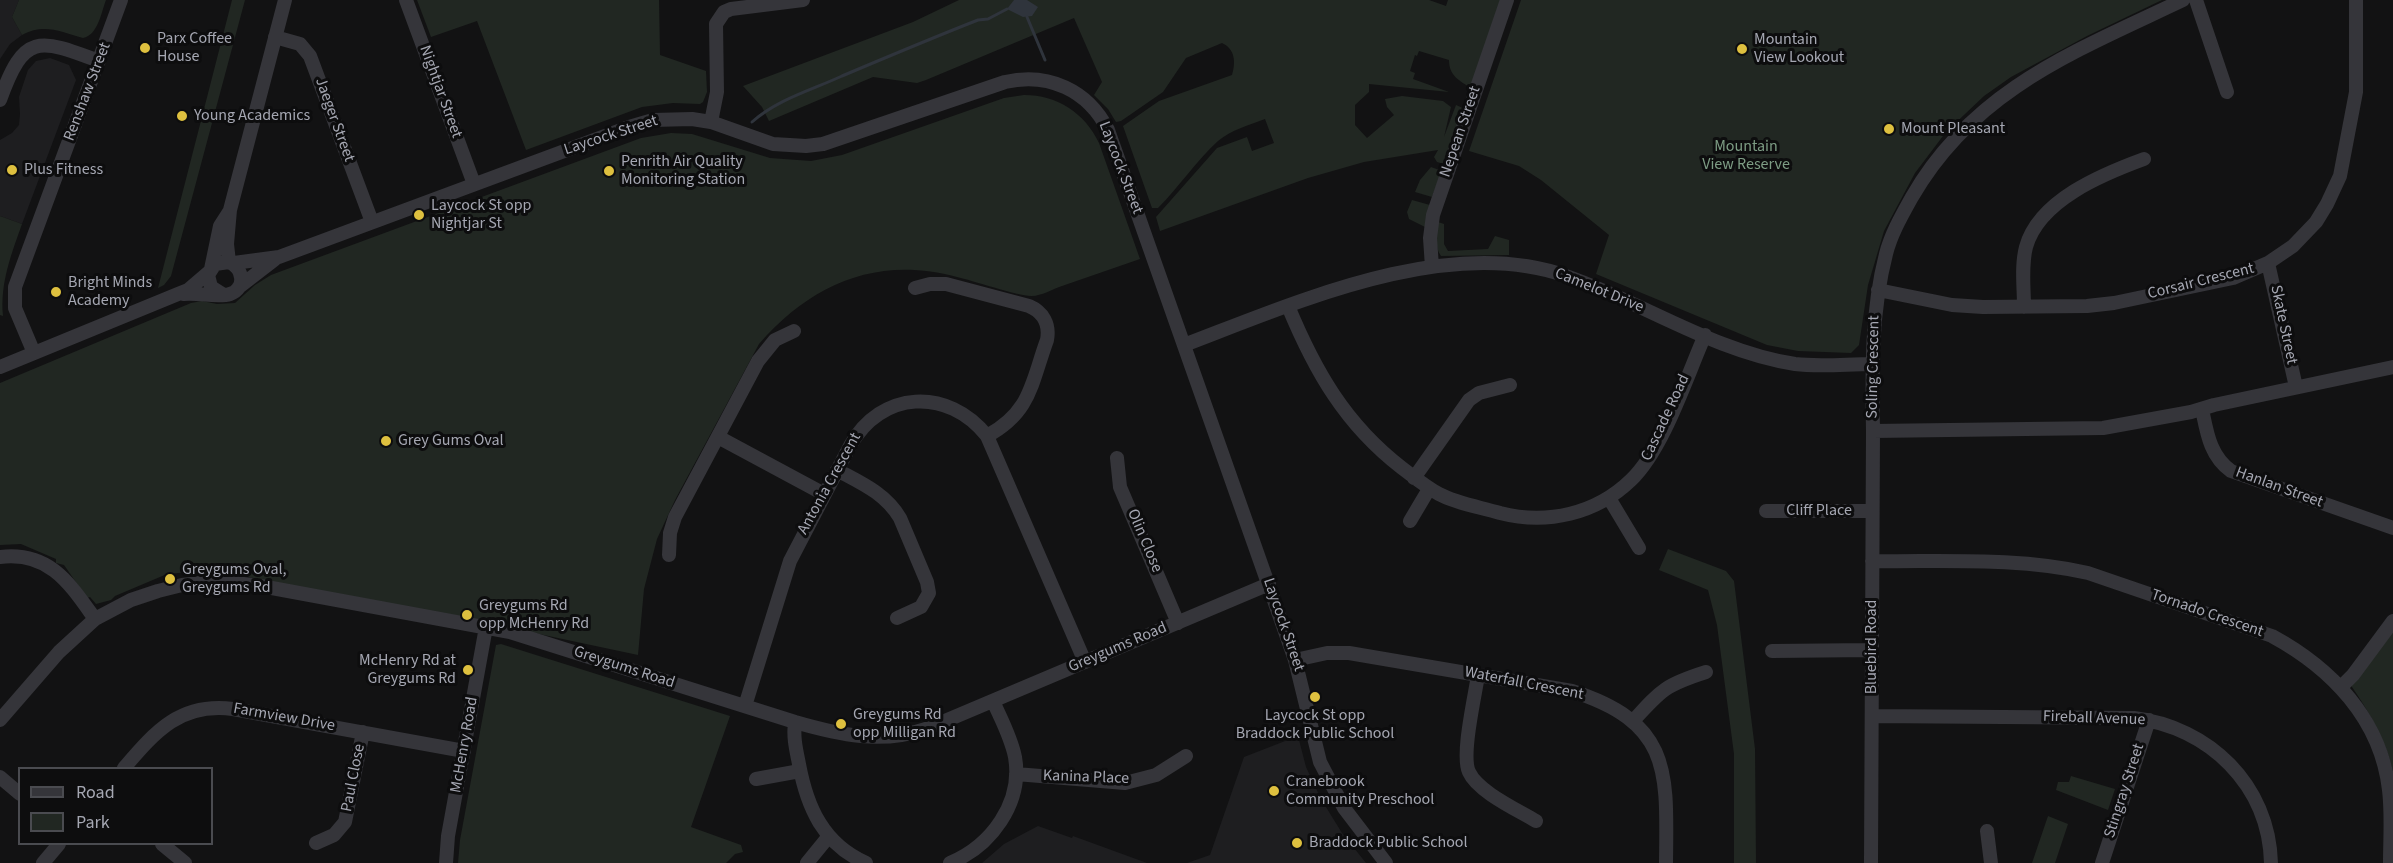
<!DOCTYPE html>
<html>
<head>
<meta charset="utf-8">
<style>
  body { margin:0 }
  #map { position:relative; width:2393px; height:863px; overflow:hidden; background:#121213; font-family:"Source Sans 3",sans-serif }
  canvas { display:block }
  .legend { position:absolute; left:18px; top:767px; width:195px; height:78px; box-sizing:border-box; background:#0d0d0e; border:2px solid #4a4b50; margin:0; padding:8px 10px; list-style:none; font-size:18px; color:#a5a7b2 }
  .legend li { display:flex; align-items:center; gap:12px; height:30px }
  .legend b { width:30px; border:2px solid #4a4b50 }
</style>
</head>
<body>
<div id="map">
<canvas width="2393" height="863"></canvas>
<ul class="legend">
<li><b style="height:8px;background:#35353a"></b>Road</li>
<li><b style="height:16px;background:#212722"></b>Park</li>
</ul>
</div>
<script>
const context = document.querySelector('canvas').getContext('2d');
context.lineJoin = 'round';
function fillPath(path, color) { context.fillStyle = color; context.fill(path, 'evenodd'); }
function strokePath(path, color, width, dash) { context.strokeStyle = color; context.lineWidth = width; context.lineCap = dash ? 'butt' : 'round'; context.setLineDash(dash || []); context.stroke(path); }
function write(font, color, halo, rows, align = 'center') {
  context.font = font + ' "Source Sans 3",sans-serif'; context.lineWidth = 6; context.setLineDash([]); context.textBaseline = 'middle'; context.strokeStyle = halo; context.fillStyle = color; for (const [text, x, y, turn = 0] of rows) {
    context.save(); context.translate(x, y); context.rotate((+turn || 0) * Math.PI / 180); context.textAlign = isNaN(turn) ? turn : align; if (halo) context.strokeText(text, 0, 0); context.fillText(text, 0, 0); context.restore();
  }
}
const built = new Path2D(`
  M0 0H19L12 17 22 35 10 44 0 59Z
  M50 58 69 65 76 80 22 224 0 216V140L12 133 19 125 20 114 19 97 28 70 36 61Z
  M1298 736 1306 767 1321 799 1342 833 1366 863H1187L1210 855 1244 757Z
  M1038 826 1072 838 1073 836 1147 863H982L1004 844Z`);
const green = new Path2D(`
  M19 0H106C101 13 98 35 83 38 61 32 44 23 22 35L12 17Z
  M232 0H245L171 276 164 285 158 288Z
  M417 0H659L660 55 706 71 707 92 703 102 700 104 673 103 642 107 526 150 477 21 431 37Z
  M959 0H1429L1446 6 1448 0H1503L1472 89C1459 80 1449 76 1449 60L1419 51 1417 56 1415 55 1410 71 1415 73 1413 79 1449 92 1369 84V92L1355 105V125L1367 138 1394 115 1387 107 1385 99 1402 96 1443 101 1451 107 1444 137 1456 105 1465 109 1444 164 1437 162 1434 157 1438 150 1364 162 1308 178 1160 231 1156 217 1217 148 1247 137 1252 151 1274 143 1265 119C1249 125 1231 130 1218 141 1196 161 1179 187 1158 208H1152L1123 126 1159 101 1232 75C1236 62 1235 49 1222 43L1186 58 1163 92 1121 121 1116 122 1108 109 1094 95 1102 82 1074 18 926 80 917 83 873 77 769 121 762 107 743 86 913 22Z
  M1521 0H2162L2087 36 2011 77 1984 96 1946 132 1915 173 1884 231 1868 285 1859 345 1851 353 1798 351 1767 345 1596 274 1609 235 1541 180 1519 166 1469 151Z
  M1024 95C1057 95 1085 113 1099 143L1140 259C1114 268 1088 277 1062 286 1053 289 1041 296 1032 296 1021 297 971 280 957 277 877 255 811 284 759 344L675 500 657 539 644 589 638 655 492 624 212 570 167 574 115 596 111 600 96 604 90 597 87 598 64 565 56 563V559L21 544 0 545V383L191 303 202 301 217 304 235 303 255 285 271 275 641 138 671 133 692 134 770 158 811 161 842 155 1004 98Z
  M1431 167 1442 171 1432 197 1415 192 1420 180Z
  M1412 200 1430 205 1425 227 1409 219 1407 212Z
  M0 216 22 224C11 255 0 283 3 316L0 315Z
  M1438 222 1444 224V244L1448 251 1488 249 1495 236 1509 240V255L1441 256C1434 247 1437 232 1438 222Z
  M1668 549 1726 571 1734 581 1755 749 1756 863H1734V754L1717 625 1708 590 1659 570Z
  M2393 630V772C2386 740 2368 710 2350 684Z
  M501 644 730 716 691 827 741 845 743 852 735 854 726 863H458L460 840 496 645Z
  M2071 776 2115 789 2108 810 2056 790 2058 782H2069Z
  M2048 816 2068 824 2055 863H2032Z`);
const water = new Path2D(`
  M1014 0H1027L1038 7 1032 16 1023 17 1007 9Z`);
const stream = new Path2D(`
  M1027 17 1045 60
  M752 122C778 99 812 90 842 76 887 57 932 38 978 20L988 19 1007 9`);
const minor = new Path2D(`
  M406 0 474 184
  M2183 0C2076 51 1974 89 1912 197 1902 215 1891 234 1886 254 1871 312 1872 371 1873 431L2103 428 2191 412 2214 405 2393 367
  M2196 0 2227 92
  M275 37 300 44 310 56 372 222
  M0 100C24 33 38 38 99 61
  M711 122 717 92 716 24 724 12 731 9 803 0
  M229 262 227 244 230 210 285 0
  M234 263 279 257 629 127 653 120 692 119 711 122 773 144 806 146 823 144 1005 82C1048 72 1088 90 1108 130L1295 660 1320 762 1344 808 1386 863
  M2268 263 2296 387
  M1432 267 1430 238 1433 215 1507 0
  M211 269 220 226 229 212
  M239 287 274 260
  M915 288 930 284H946L1029 306C1043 312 1050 324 1047 340 1031 384 1031 412 987 436
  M1878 290 1952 305 1983 307 2087 306 2114 303 2233 278 2268 263 2293 246 2316 222 2327 204 2340 176 2356 92V0
  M183 294C197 292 218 298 230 294 247 288 243 268 229 262L215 264 208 275 211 287 222 294
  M1288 306C1315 371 1345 424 1402 468 1414 477 1426 487 1439 494 1458 504 1480 507 1500 513 1547 525 1596 514 1631 480 1664 448 1686 378 1705 335
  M2024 307C2024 287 2021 266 2026 247 2039 200 2103 174 2144 159
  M1184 345C1295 303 1448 234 1566 276 1642 302 1715 352 1795 364 1820 367 1847 364 1872 364
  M34 353 15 308V287L121 0
  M0 367 178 294 188 290 209 272
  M2202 409C2207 433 2210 456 2231 471L2393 528
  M718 437 824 494
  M1117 458 1120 487 1178 623
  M837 470C861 483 885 493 900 518L927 582 929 593 921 607 897 618
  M1414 478 1469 400 1479 393 1510 385
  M1609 498 1639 548
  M1766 511H1872
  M1410 521 1429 489
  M669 555 670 533 675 517 758 361 775 340 794 331
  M0 557C50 551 70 584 95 619
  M1872 561C1944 562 2018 557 2088 573L2272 636C2331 668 2381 719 2389 790 2392 814 2390 839 2390 863
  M1772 651 1872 650
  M1295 660 1327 653H1349L1572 691C1672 723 1667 772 1666 863
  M1478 675C1475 696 1461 755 1469 772 1478 792 1518 810 1536 821
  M2341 687 2353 675 2393 621
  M745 706 790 561 850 446C881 390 948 387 987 436L1085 662
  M1872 716 2134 718C2209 727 2269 785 2271 863
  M0 720 59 652 95 619 131 600 158 591 182 585 217 581 261 586 510 632 795 722C840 735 881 744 926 729L1269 584
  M1633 721C1661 690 1665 685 1706 672
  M795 722C793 737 796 749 799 764 807 807 823 844 866 863
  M124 768C155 732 180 702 233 709L464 751
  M1016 774 1125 783 1156 775 1186 756
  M0 777 20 794
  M756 779 800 771
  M1987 831 1991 863
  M316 843 334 835 345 822 363 732
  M162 844 185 863
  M43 863 59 844
  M446 863 448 836 486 627
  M807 863 829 836
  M950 863C991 846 1023 803 1015 757 1011 737 1001 719 993 701
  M1871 863 1873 431
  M2102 863 2149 720`);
const markers = [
  [145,48,6,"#dec03f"],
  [1742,49,6,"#dec03f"],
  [182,116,6,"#dec03f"],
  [1889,129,6,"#dec03f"],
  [12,170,6,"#dec03f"],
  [609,171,6,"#dec03f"],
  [419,215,6,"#dec03f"],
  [56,292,6,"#dec03f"],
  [386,441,6,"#dec03f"],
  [170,579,6,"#dec03f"],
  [467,615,6,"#dec03f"],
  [468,670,6,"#dec03f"],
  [1315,697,6,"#dec03f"],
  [841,724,6,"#dec03f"],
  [1274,791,6,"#dec03f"],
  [1297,843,6,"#dec03f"]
];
const poiNames = [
  ["Parx Coffee",157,39],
  ["House",157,57],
  ["Mountain",1754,40],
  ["View Lookout",1754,58],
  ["Young Academics",194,116],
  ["Mount Pleasant",1901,129],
  ["Penrith Air Quality",621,162],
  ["Monitoring Station",621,180],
  ["Plus Fitness",24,170],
  ["Laycock St opp",431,206],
  ["Nightjar St",431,224],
  ["Bright Minds",68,283],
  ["Academy",68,301],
  ["Grey Gums Oval",398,441],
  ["Greygums Oval,",182,570],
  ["Greygums Rd",182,588],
  ["Greygums Rd",479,606],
  ["opp McHenry Rd",479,624],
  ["McHenry Rd at",456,661,"right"],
  ["Greygums Rd",456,679,"right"],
  ["Greygums Rd",853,715],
  ["opp Milligan Rd",853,733],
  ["Laycock St opp",1315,716,"center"],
  ["Braddock Public School",1315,734,"center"],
  ["Cranebrook",1286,782],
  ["Community Preschool",1286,800],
  ["Braddock Public School",1309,843]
];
const streetNames = [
  ["Renshaw Street",88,92,-69],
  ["Nightjar Street",440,92,70],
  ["Jaeger Street",334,120,70],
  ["Nepean Street",1461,132,-71],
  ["Laycock Street",611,136,-18],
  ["Laycock Street",1120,168,69],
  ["Corsair Crescent",2201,282,-14],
  ["Camelot Drive",1599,291,22],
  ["Skate Street",2283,325,78],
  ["Soling Crescent",1874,367,-89],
  ["Cascade Road",1666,418,-65],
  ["Antonia Crescent",830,484,-61],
  ["Hanlan Street",2279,488,20],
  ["Cliff Place",1819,511],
  ["Olin Close",1144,541,67],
  ["Tornado Crescent",2207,614,19],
  ["Laycock Street",1283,625,71],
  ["Bluebird Road",1872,647,-90],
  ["Greygums Road",1118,648,-23],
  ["Greygums Road",624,668,18],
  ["Waterfall Crescent",1524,684,11],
  ["Farmview Drive",284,718,10],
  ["Fireball Avenue",2094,719,2],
  ["McHenry Road",465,745,-80],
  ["Paul Close",354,778,-79],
  ["Kanina Place",1086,778,2],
  ["Stingray Street",2125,791,-72]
];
const parkNames = [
  ["Mountain",1746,147],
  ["View Reserve",1746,165]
];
fillPath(built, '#1e1e20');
fillPath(green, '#212722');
fillPath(water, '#2f343c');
strokePath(stream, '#2f343c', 3);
strokePath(minor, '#35353a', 14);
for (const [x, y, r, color] of markers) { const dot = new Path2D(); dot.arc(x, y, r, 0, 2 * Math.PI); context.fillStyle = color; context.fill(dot); strokePath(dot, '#0d0d0e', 2); }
write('16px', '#a5a7b2', '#0d0d0e', poiNames, 'left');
write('16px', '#a5a7b2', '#0d0d0e', streetNames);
write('16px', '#7d9c84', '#0d0d0e', parkNames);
</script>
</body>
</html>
